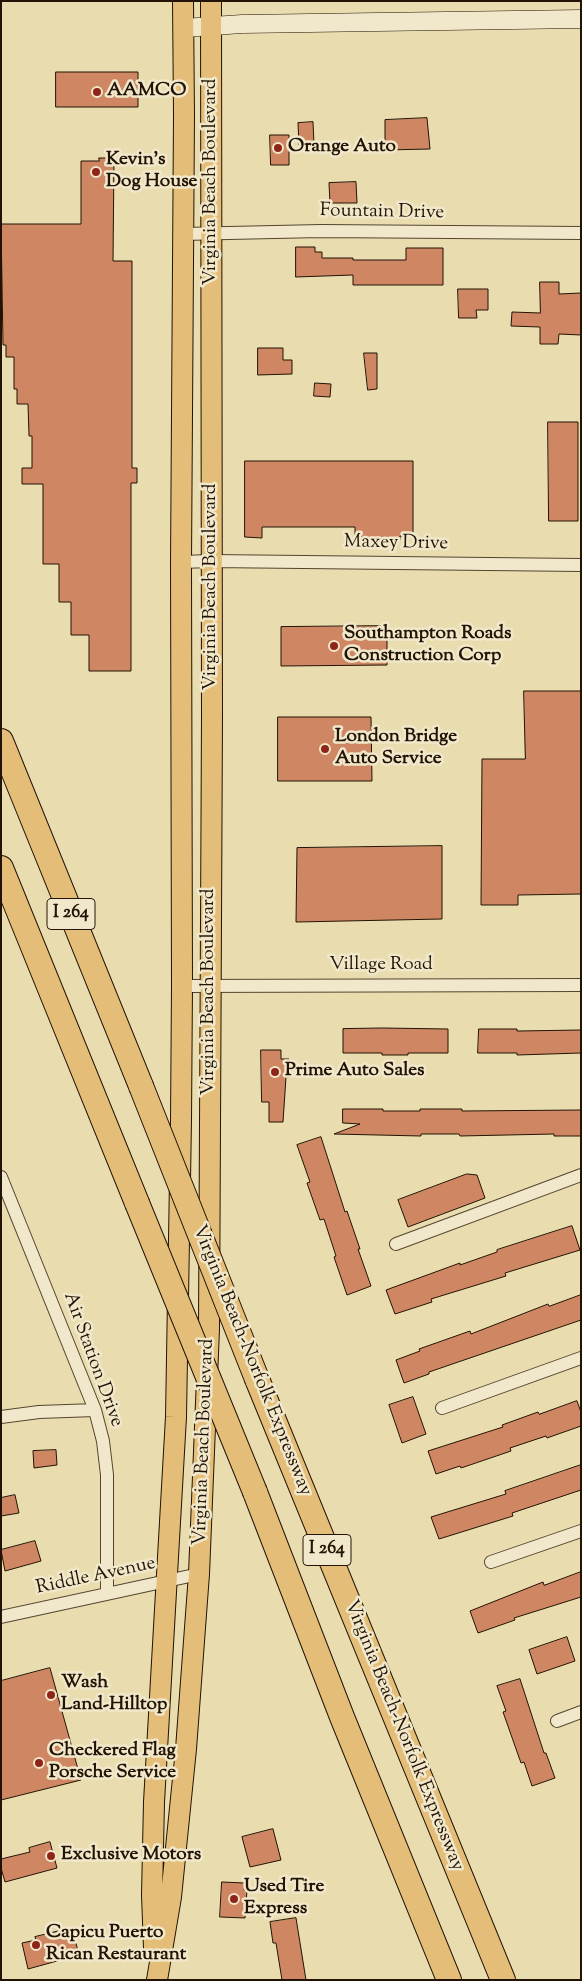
<!DOCTYPE html>
<html>
<head>
<meta charset="utf-8">
<style>
  body { margin:0 }
  #map { position:relative; width:582px; height:1981px; overflow:hidden; background:#e9dcaf; font-family:"Sorts Mill Goudy",serif }
  canvas { display:block }
  .frame { position:absolute; inset:0; border:2px solid #221304; pointer-events:none }
</style>
</head>
<body>
<div id="map">
<canvas width="582" height="1981"></canvas>
<div class="frame"></div>
</div>
<script>
const context = document.querySelector('canvas').getContext('2d');
context.lineJoin = 'round';
function fillPath(path, color) { context.fillStyle = color; context.fill(path, 'evenodd'); }
function strokePath(path, color, width, dash) { context.strokeStyle = color; context.lineWidth = width; context.lineCap = dash ? 'butt' : 'round'; context.setLineDash(dash || []); context.stroke(path); }
function write(font, color, halo, rows, align = 'center') {
  context.font = font + ' "Sorts Mill Goudy",serif'; context.lineWidth = 5; context.setLineDash([]); context.textBaseline = 'middle'; context.strokeStyle = halo; context.fillStyle = color; for (const [text, x, y, turn = 0] of rows) {
    context.save(); context.translate(x, y); context.rotate((+turn || 0) * Math.PI / 180); context.textAlign = isNaN(turn) ? turn : align; if (halo) context.strokeText(text, 0, 0); context.fillText(text, 0, 0); context.restore();
  }
}
const building = new Path2D(`
  M56 72H138V107H56Z
  M427 118 430 149 385 150V120Z
  M313 122 314 144 299 145 298 123Z
  M270 135H289V165H271Z
  M99 158H114L113 261H132V468H137V483H131V671H89V635H71V602H59V564H43V484H22V468H32V436H29L28 404H17V389H14V357H6V345H3L1 224H81V161H99Z
  M356 182 357 203H330L329 183Z
  M296 247H315V252H322V258H353V260H406V248H443V285H353V275L296 277Z
  M540 282H559V294L581 293V335L559 334 558 344H540V327L511 326 512 312 540 313Z
  M458 289H488V310H476L477 318H459Z
  M258 348H283V360H292V374L258 375Z
  M364 353H377V389L368 390Z
  M315 383 331 384 330 397 314 396Z
  M548 422H578V521H549Z
  M245 461H413V536H400V540H361V536H355V527H262V538L245 537Z
  M387 626V665L281 666V627Z
  M524 691H581V894L518 895V905H481L482 759H525Z
  M278 717H371L372 781H278Z
  M442 846V919L296 922 297 848Z
  M383 1028 448 1029V1053H408V1055H382V1053H343V1029Z
  M479 1029H517V1031L581 1030V1053L517 1055V1053H478Z
  M261 1050H281V1059H289L290 1077H286L283 1122H269V1102H262Z
  M343 1109H383V1111H420V1109H462V1111L581 1110V1136H554V1134L460 1136 459 1134H421V1136L334 1134 360 1124 343 1123Z
  M321 1137 345 1212 347 1211 360 1249H358L371 1286 347 1295 334 1257 336 1256 324 1219 320 1220 307 1183 310 1182 297 1145Z
  M467 1174 477 1175 485 1198 408 1227 398 1200Z
  M572 1226 580 1250 505 1273 506 1276 431 1299 432 1302 395 1314 386 1290 460 1263V1265L497 1252V1250Z
  M581 1295V1320L429 1372V1374L404 1383 396 1360 420 1351 419 1349 470 1331 471 1334 548 1304 549 1306Z
  M413 1397 426 1434 402 1443 389 1405Z
  M577 1401 581 1412V1426L547 1438 546 1436 510 1448 511 1451 461 1468 460 1466 436 1474 428 1451 503 1427 502 1425 538 1412 539 1414Z
  M56 1450 57 1465 34 1468 33 1451Z
  M581 1465V1490L512 1513 513 1516 439 1539 431 1517 506 1494 505 1491Z
  M15 1495 19 1513 1 1516V1498Z
  M35 1541 41 1561 5 1571 1 1550Z
  M581 1572V1597L514 1618 515 1620 478 1633 470 1611 543 1582 544 1585Z
  M567 1637 575 1661 537 1674 529 1650Z
  M50 1668 81 1780 1 1800V1681Z
  M520 1679 544 1753H546L555 1778 532 1786 524 1762 521 1763 503 1712 506 1711 497 1686Z
  M273 1829 281 1860 250 1867 242 1837Z
  M50 1842 57 1868 5 1882 1 1868V1859L30 1852 29 1848Z
  M222 1882 245 1883 244 1890H247L245 1918 220 1917Z
  M296 1918 306 1980H282L276 1943H273L270 1922Z
  M72 1928 79 1955 28 1969 22 1943 36 1940 35 1937Z`);
const street = new Path2D(`
  M182 234 321 231 581 233
  M181 562 211 561 581 565
  M182 986 581 985
  M1 1177 95 1410 103 1441 107 1475V1594
  M396 1244 581 1175
  M442 1408 581 1358
  M1 1417 39 1412 95 1410
  M491 1562 581 1531
  M1 1617 199 1574
  M557 1721 581 1712`);
const secondary = new Path2D(`
  M184 28 242 24 581 19`);
const primary = new Path2D(`
  M154 1948 152 1895 154 1802 176 1417 181 1120 182 986 181 562 184 115 183 1
  M157 1980 171 1897 186 1749 199 1574 209 1329 212 717 211 1`);
const highway = new Path2D(`
  M1 741 141 1086
  M1 868 137 1203
  M257 1379 503 1980
  M255 1492 342 1717 449 1980`);
const highwayBridge = new Path2D(`
  M141 1086 257 1379
  M137 1203 255 1492`);
const markers = [
  [97,92,5,"#8f2418"],
  [278,148,5,"#8f2418"],
  [96,172,5,"#8f2418"],
  [334,646,5,"#8f2418"],
  [325,749,5,"#8f2418"],
  [275,1072,5,"#8f2418"],
  [51,1695,5,"#8f2418"],
  [39,1763,5,"#8f2418"],
  [51,1856,5,"#8f2418"],
  [234,1899,5,"#8f2418"],
  [36,1945,5,"#8f2418"]
];
const shields = [
  [71,914,48],
  [327,1550,48]
];
const shieldNames = [
  ["I 264",71,914],
  ["I 264",327,1550]
];
const poiNames = [
  ["AAMCO",107,92],
  ["Orange Auto",288,148],
  ["Kevin's",106,161],
  ["Dog House",106,183],
  ["Southampton Roads",344,635],
  ["Construction Corp",344,657],
  ["London Bridge",335,738],
  ["Auto Service",335,760],
  ["Prime Auto Sales",285,1072],
  ["Wash",61,1684],
  ["Land-Hilltop",61,1706],
  ["Checkered Flag",49,1752],
  ["Porsche Service",49,1774],
  ["Exclusive Motors",61,1856],
  ["Used Tire",244,1888],
  ["Express",244,1910],
  ["Capicu Puerto",46,1934],
  ["Rican Restaurant",46,1956]
];
const streetNames = [
  ["Virginia Beach Boulevard",212,182,-90],
  ["Fountain Drive",382,213,1],
  ["Maxey Drive",396,544,1],
  ["Virginia Beach Boulevard",212,587,-90],
  ["Village Road",381,966],
  ["Virginia Beach Boulevard",210,992,-90],
  ["Air Station Drive",92,1360,70],
  ["Virginia Beach-Norfolk Expressway",251,1361,68],
  ["Virginia Beach Boulevard",205,1442,-88],
  ["Riddle Avenue",96,1577,-12],
  ["Virginia Beach-Norfolk Expressway",403,1736,68]
];
fillPath(building, '#cf8763');
strokePath(building, '#221304', 1);
strokePath(street, '#54452f', 14);
strokePath(secondary, '#221304', 19);
strokePath(primary, '#221304', 22);
strokePath(highway, '#221304', 26);
strokePath(street, '#f1e8cb', 12);
strokePath(secondary, '#f1e8cb', 18);
strokePath(primary, '#e4be78', 20);
strokePath(highway, '#e4be78', 24);
strokePath(highwayBridge, '#221304', 26, []);
strokePath(highwayBridge, '#e4be78', 24);
for (const [x, y, r, color] of markers) { const dot = new Path2D(); dot.arc(x, y, r, 0, 2 * Math.PI); context.fillStyle = color; context.fill(dot); strokePath(dot, '#f1e8cb', 2); }
for (const [x, y, w] of shields) { const box = new Path2D(); box.roundRect(x - w / 2, y - 15.5, w, 31, 4); context.fillStyle = '#f1e8cb'; context.fill(box); strokePath(box, '#221304', 1); }
write('bold 18px', '#221304', null, shieldNames);
write('bold 19px', '#221304', '#f1e8cb', poiNames, 'left');
write('19px', '#221304', '#f1e8cb', streetNames);
</script>
</body>
</html>
